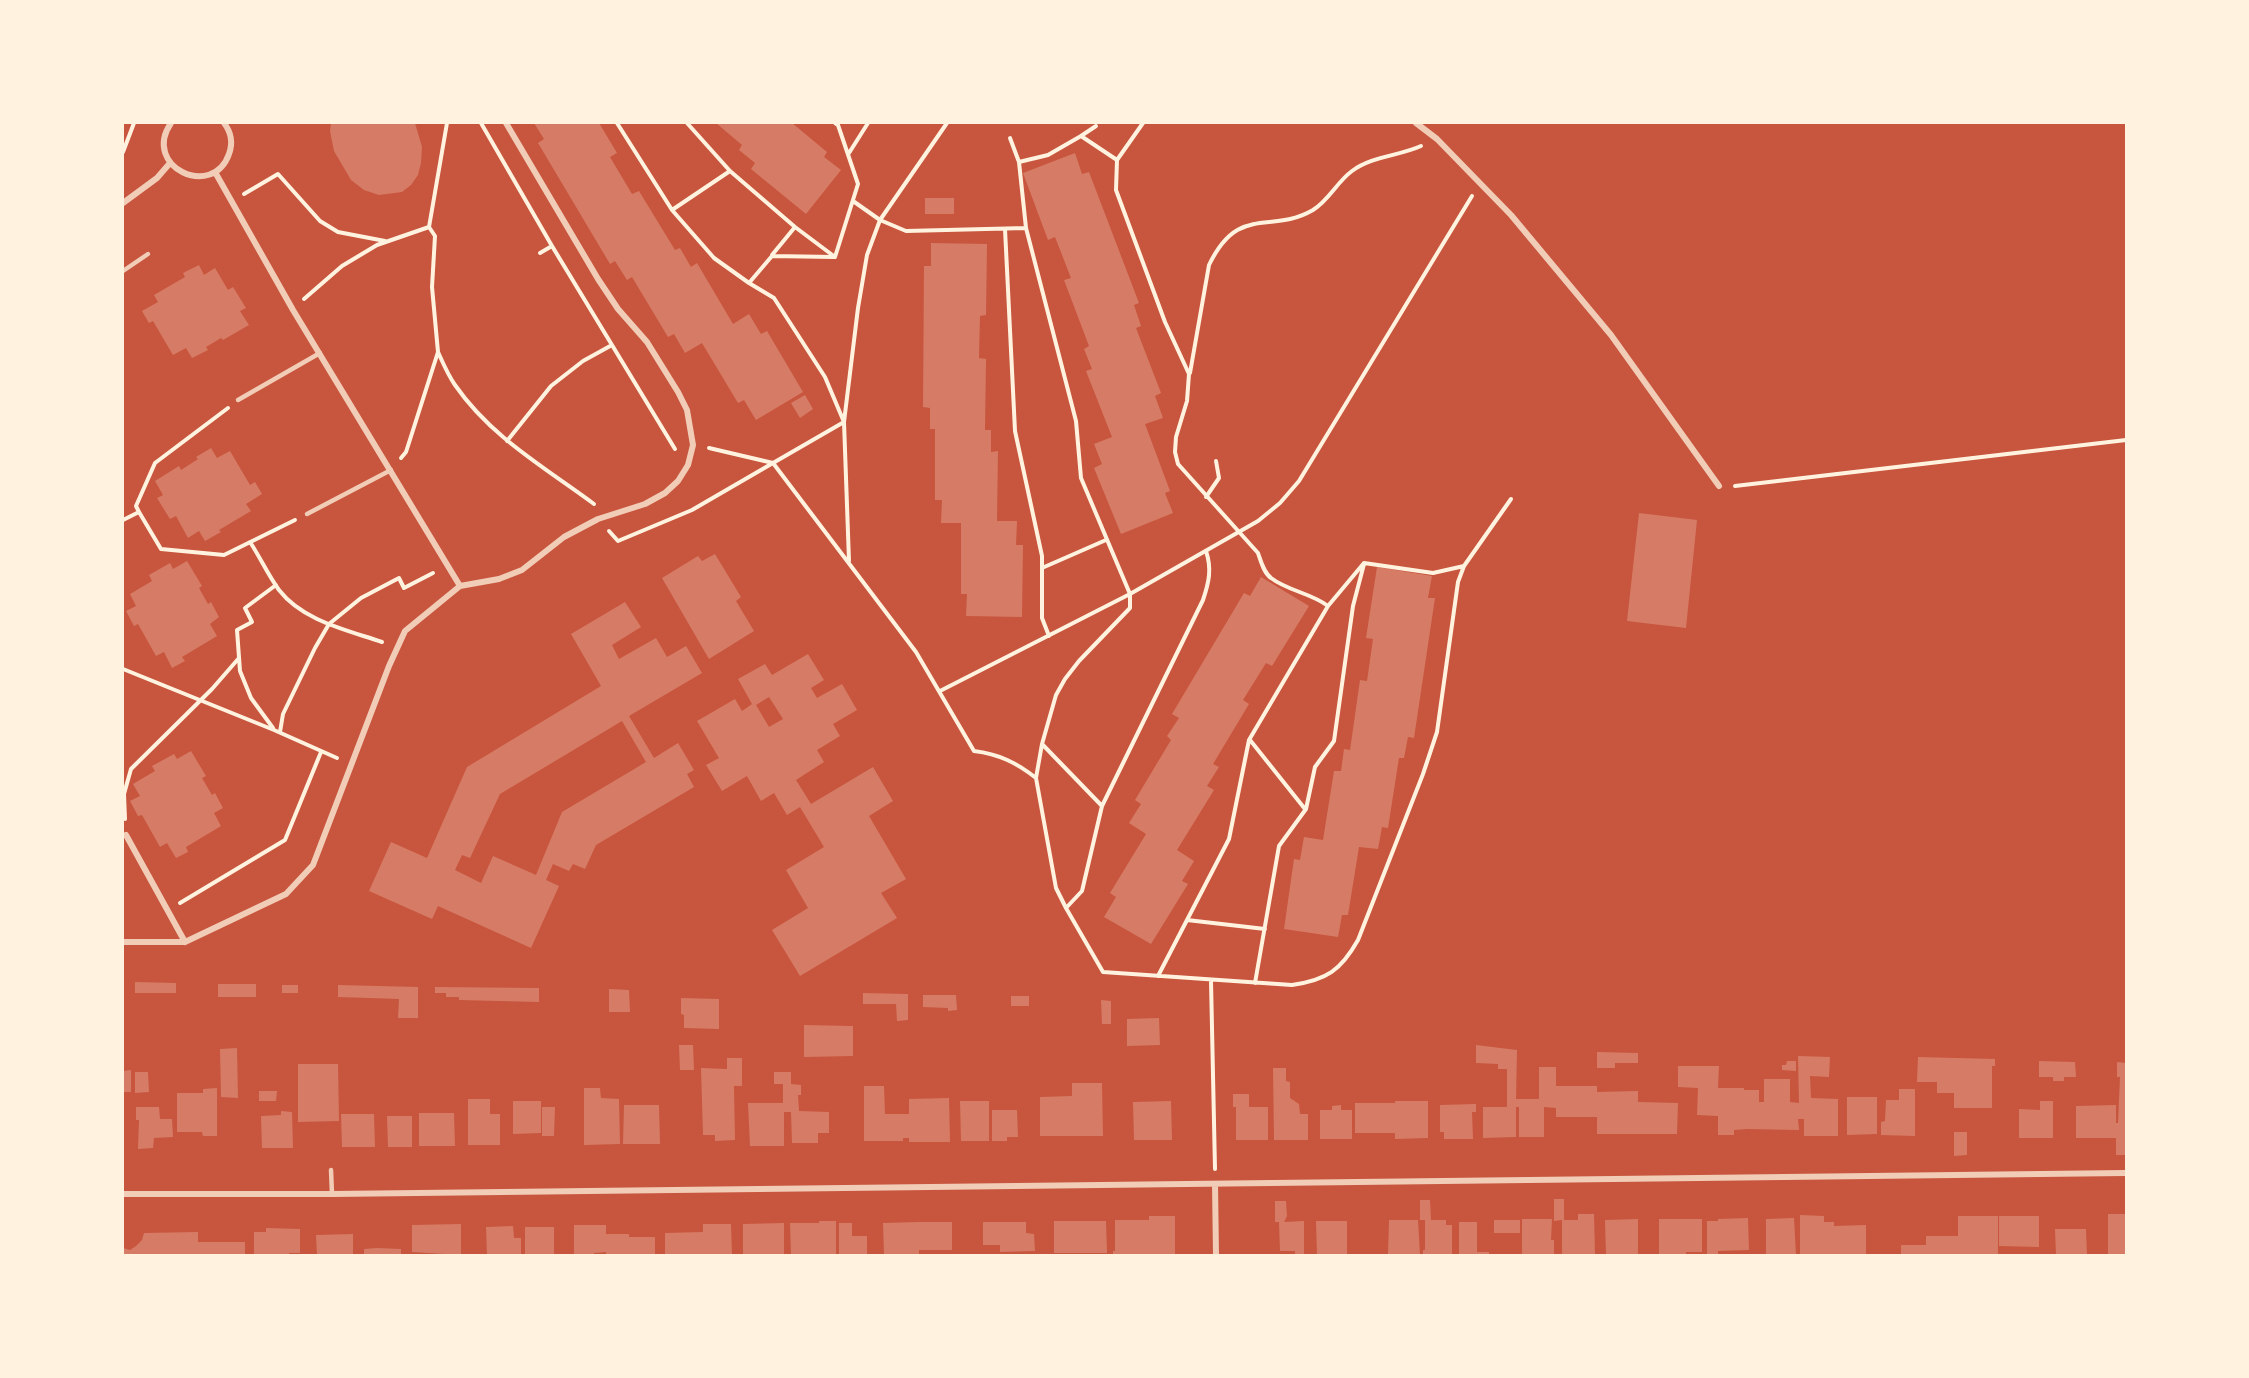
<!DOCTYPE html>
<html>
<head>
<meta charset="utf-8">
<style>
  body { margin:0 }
  #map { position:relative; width:2249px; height:1378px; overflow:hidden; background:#c8553d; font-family:"Source Sans 3",sans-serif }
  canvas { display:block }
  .frame { position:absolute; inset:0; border:124px solid #fff3e0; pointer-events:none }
</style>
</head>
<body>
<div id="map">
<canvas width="2249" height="1378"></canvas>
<div class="frame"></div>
</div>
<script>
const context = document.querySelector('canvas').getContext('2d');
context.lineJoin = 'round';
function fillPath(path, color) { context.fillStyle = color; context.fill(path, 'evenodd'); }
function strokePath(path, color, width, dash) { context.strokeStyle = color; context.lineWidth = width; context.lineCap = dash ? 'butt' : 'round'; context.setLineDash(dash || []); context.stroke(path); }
const building = new Path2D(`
  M331 123H415L422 147 421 163 418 175 411 185 402 192 379 195 364 190 351 180 334 151 330 131Z
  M534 123H599L617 153 610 157 632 194 639 191 675 250 680 248 691 267 697 263 733 324 749 314 761 334 767 331 803 392 756 420 744 400 738 403 702 343 685 353 674 334 668 337 632 277 627 280 615 261 610 264 538 143 544 139Z
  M716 123H792L827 152 824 157 841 170 806 214 751 169 755 163 739 150 742 145Z
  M1075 153 1082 174 1089 172 1139 303 1134 305 1141 326 1136 328 1161 393 1155 396 1163 418 1145 424 1170 491 1165 493 1173 513 1121 534 1094 468 1102 464 1094 444 1112 437 1086 371 1092 369 1084 349 1089 346 1064 280 1071 278 1055 237 1048 240 1023 173Z
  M925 198H954V214H925Z
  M931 243 987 244 986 315 980 316 979 358 986 359 985 430H991V452L998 451 997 521H1017L1016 545H1023L1022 617 966 616 967 594H961V523H941L942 500H935V429H930V408L923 407 924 266H931Z
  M199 265 204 275 215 268 228 290 233 287 246 308 240 311 249 325 223 340 221 338 206 347 208 350 192 358 186 348 173 355 153 321 149 323 142 311 158 302 154 295 185 277 183 273Z
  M805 395 813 409 800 418 791 403Z
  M211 448 217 458 230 451 250 485 255 482 262 494 246 504 251 511 219 530 221 532 205 541 199 531 188 538 176 516 170 519 157 498 163 495 155 481 179 466 181 470 198 459 196 457Z
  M1639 513 1697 520 1686 628 1627 621Z
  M715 554 741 597 736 601 754 631 709 659 662 578 698 556 702 561Z
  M187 561 202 586 199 588 208 604 211 602 219 617 210 624 217 636 182 657 185 661 172 668 164 652 156 656 138 624 134 626 126 611 136 606 130 594 152 581 149 575 170 563 173 569Z
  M1377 567 1432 576 1428 598H1435L1414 738 1408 737 1404 758H1399L1388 828 1382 827 1378 849 1359 847 1348 915H1342L1338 937 1284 929 1294 859 1300 860 1304 837 1323 840 1334 771H1341L1344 749 1350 750 1360 680 1367 681 1373 639 1366 638Z
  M1261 577 1309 606 1272 666 1266 663 1243 700 1249 704 1213 764 1219 767 1207 786 1214 790 1177 850 1194 861 1182 881 1188 884 1151 944 1104 917 1116 897 1110 893 1146 834 1129 823 1141 804 1135 800 1171 740 1167 736 1179 718 1172 714 1244 593 1250 596Z
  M625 602 641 627 612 645 619 659 656 638 667 657 686 646 702 673 629 716 654 758 678 743 694 770 687 774 694 787 596 845 585 869 573 864 569 871 553 864 546 880 559 886 531 948 438 906 432 919 369 891 391 842 427 858 467 767 601 686 571 634ZM622 721 646 762 562 812 536 875 493 856 481 883 455 870 462 855 470 858 500 794Z
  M808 654 824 680 811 688 817 698 842 684 857 710 833 724 840 736 817 750 824 762 796 780 811 804 873 767 893 801 869 816 906 879 881 893 897 918 800 976 772 930 808 908 786 870 824 847 800 807 787 815 774 793 761 801 747 776 722 791 706 765 719 758 697 721 735 699 742 711 752 704 738 679 765 664 772 675ZM769 697 783 719 769 727 756 705Z
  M191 751 206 776 202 778 212 795 215 793 223 808 214 813 221 826 186 847 188 852 176 858 167 843 160 847 142 815 138 816 130 801 140 796 133 784 155 771 152 766 174 754 177 759Z
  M135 982 176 983V993H135Z
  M218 984H256V997H218Z
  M282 985H298V993H282Z
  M338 985 418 987V1018H398L399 999 338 997Z
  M435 987 539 988V1002L459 1000V997H446V993H435Z
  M609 989 629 990 630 1012H609Z
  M863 993 908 994V1020L897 1021 896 1004H863Z
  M923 995H956L957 1010 948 1011V1008L923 1007Z
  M1011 996H1029V1006H1011Z
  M681 998 719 999V1029L684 1028V1015L681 1014Z
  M1101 1000 1111 1001V1024H1102Z
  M1159 1018 1160 1045 1127 1046V1019Z
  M804 1025 853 1026V1056L804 1057Z
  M679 1045H693L694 1070H680Z
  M1476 1045 1517 1050 1516 1099H1539V1067H1556V1086H1597V1092L1638 1091V1102L1678 1103 1677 1134H1597V1117H1556V1108L1544 1107V1137H1519V1107H1516V1137L1483 1138V1107H1507V1069H1498V1064L1476 1063Z
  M237 1048 238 1098 221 1097 220 1049Z
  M1597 1052 1638 1053V1063H1615V1068H1597Z
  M1798 1056 1830 1057 1829 1077 1810 1076 1811 1098 1838 1099V1136H1804V1119H1798L1799 1130 1747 1129 1734 1130V1135H1718V1116L1697 1115 1698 1088 1678 1087V1066H1719L1718 1088H1744V1090H1759V1102H1764V1079H1790V1102L1799 1103Z
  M1918 1057 1995 1059V1066H1992V1108H1954V1093H1937V1082H1917Z
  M727 1058H742V1086H734L735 1140 715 1141V1135H703L701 1068 727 1069Z
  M1787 1061H1796V1071L1782 1070V1065H1786Z
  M2039 1061 2075 1062 2076 1077H2064V1081H2053V1077H2039Z
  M2117 1062 2126 1063V1155H2116V1138H2076V1106L2116 1105V1123H2118L2120 1077H2117Z
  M298 1064H338L339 1121 298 1122Z
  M1273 1068H1286V1081L1290 1082V1098L1299 1104 1300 1114H1308V1140H1274Z
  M131 1070V1092H123V1071Z
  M135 1072H148L149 1092 135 1093Z
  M774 1072H791V1084L801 1085V1095H798L799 1111 829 1112V1133H818V1143H792L791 1112H784V1146H750L748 1103H783V1084H774Z
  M1072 1083H1102L1103 1136H1040V1097L1072 1096Z
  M864 1086H884L885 1114H909V1099L949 1098 950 1142H909V1138H903V1141H864Z
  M217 1088V1136H203L202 1132H177V1093H203V1089Z
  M584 1088H600L601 1098 619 1099 620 1144 584 1145Z
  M1899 1089H1915V1136L1881 1135V1122L1885 1121 1886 1100H1899Z
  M259 1091H277L276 1101H259Z
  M1233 1094H1249V1107H1268V1140H1236V1107H1233Z
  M1847 1097H1877V1134L1847 1135Z
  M468 1099H490V1114H500V1145H468Z
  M513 1101H541V1133L513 1134Z
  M960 1101H989V1141H961Z
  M1171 1101 1172 1140H1134L1133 1102Z
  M1395 1101H1428V1138L1395 1139V1133H1355V1103H1395Z
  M2040 1101H2053V1138H2019V1109L2040 1110Z
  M1476 1104V1112H1472L1473 1139H1444V1132H1440V1105Z
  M624 1105H659L660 1144H623Z
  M1341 1105V1110H1352V1139H1320V1110H1332V1106Z
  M136 1107H159L160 1119H172L173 1137 154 1138 153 1148 138 1149 139 1120H136Z
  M542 1107H555L554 1136H542Z
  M992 1110H1017L1018 1137H1007V1141H992Z
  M281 1111 292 1112 293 1148H262L261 1116 281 1115Z
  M419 1113H454L455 1146H419Z
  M341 1114H374L375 1147H342Z
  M387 1116H412V1147H388Z
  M1954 1132H1967V1155L1954 1156Z
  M1554 1199H1564V1220H1578V1214H1594L1595 1255H1562V1220L1554 1221Z
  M1420 1200H1430L1431 1220H1446V1225H1452V1255H1423V1250H1425V1220H1420Z
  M1275 1201H1286L1287 1216 1284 1222 1304 1221V1255H1295V1251H1280L1279 1222H1275Z
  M2108 1214H2126V1255H2108Z
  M1800 1215 1824 1216V1222H1834V1226L1866 1225V1255H1800Z
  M1149 1216H1175V1254L1113 1255V1251H1115V1220H1149Z
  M1958 1216H1998V1255H1901V1245H1926V1236H1958Z
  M1999 1216H2039V1247L1999 1246Z
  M1748 1218 1749 1250 1718 1251V1255H1707V1221H1718V1219Z
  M1794 1218 1796 1255H1766V1219Z
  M1522 1219H1552L1551 1240H1554V1255H1522Z
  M1638 1219V1255H1606L1605 1220Z
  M1659 1219H1702V1252H1686V1255H1659Z
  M1389 1220H1418L1420 1255H1388Z
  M1494 1220H1520V1233H1494Z
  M819 1221H836V1255H791L790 1223H819Z
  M1054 1221H1106L1107 1253H1054Z
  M1316 1221H1347V1255H1317Z
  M919 1222H952V1250H919V1255H884L883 1223Z
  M983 1222H1026V1233L1034 1234 1035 1251 1000 1252V1245H983Z
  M1459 1222H1477V1252H1489V1255H1459Z
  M784 1223V1255H743V1224Z
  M839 1223H852V1236H867V1255H839Z
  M461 1224V1255L412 1252V1225Z
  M703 1224H731L732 1255H665V1233L703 1232Z
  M574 1225H606V1234H629V1237H655V1255H606V1252L594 1253V1255H574Z
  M513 1226 514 1238H521V1255H487L486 1227Z
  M525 1227H554V1255H525Z
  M266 1228 300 1229V1253H289V1255H254V1232H266Z
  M2055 1229H2086L2087 1255H2056Z
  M198 1232V1242H245V1255H123V1248L130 1250 136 1246 142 1240 144 1233Z
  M353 1234V1255H317L316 1235Z
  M377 1248 401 1249V1255H364V1249Z`);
const path = new Path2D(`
  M481 123 552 246 675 449
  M617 123 672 210 714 258 749 283 774 298 825 377 844 422 773 463 709 448
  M687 123 730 171 795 227 835 257
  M1081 136 1096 126
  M1010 138 1019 162 1026 228 1076 421 1081 478 1130 594V608L1079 661 1065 679 1056 695 1042 744 1036 778 1056 888 1066 908
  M123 152 134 123
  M849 153 868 123
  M1117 160 1143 123
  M1019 162 1048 155 1081 136 1117 160 1116 190 1165 322 1189 374 1187 401 1176 437 1175 452 1178 464 1258 553C1261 562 1264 573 1271 578 1288 591 1311 593 1328 606
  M244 194 278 174 320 221 338 232 385 241
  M853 201 880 220 906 231 1026 228
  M672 210 730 171
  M1005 229 1015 431 1042 556V618L1049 636
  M540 253 552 246
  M772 255 795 227
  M835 257 858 184 838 125 835 123
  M749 283 772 256 834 257
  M304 299 342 266 377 245 429 227 447 123
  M438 352C443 363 448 375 455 385 491 437 544 467 594 504
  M1190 373 1209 265C1239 203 1270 235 1313 210 1329 200 1337 182 1352 171 1372 156 1399 156 1421 146
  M507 441 551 386 583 361 612 345
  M401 458 406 452 438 352 432 287 435 236 429 227
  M1735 486 2126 440
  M1206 497 1219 478 1216 461
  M139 512 161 549 224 555 295 520
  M123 520 139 512 136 506 155 463 228 408
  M609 531 618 541 692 510 773 463 916 652 974 751C999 754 1017 763 1036 778
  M250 542C260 557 268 575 279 590 303 621 347 630 382 642
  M1206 551C1212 569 1209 582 1203 600L1102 806 1082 891 1066 908 1103 972 1292 985C1327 980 1341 970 1358 940L1423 774 1437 732 1458 582 1464 566 1433 573 1364 563
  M849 561 844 422 858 308 867 255 880 220 947 123
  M1464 566 1511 499
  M1042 568 1106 540
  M123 669 274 730 337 758
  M940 691 1130 594 1258 521 1280 503 1299 481 1472 196
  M273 728 251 698 240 671 237 630 252 622 245 608 276 585
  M280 732 283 714 315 648 329 624 361 598 399 578 404 588 433 573
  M1250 740 1305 809
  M1042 744 1102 806
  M125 819 124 794 131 769 212 689 239 658
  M180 903 285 840 321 752
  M1187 920 1265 929
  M1158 976 1229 839 1249 740 1328 606 1364 563
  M1211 981 1215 1169
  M1255 983 1279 846 1306 809 1315 767 1334 741 1353 606 1364 564`);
const service = new Path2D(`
  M123 271 148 254
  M238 400 320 353
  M307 514 391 470
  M331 1170 332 1194`);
const minor = new Path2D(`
  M171 123C141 167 213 200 229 154 233 143 231 132 224 123
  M1416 123 1437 139 1511 215 1611 335 1719 486
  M123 203 157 178 170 163
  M460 586 499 579 522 570 564 537 598 519 645 504 665 493 678 481 688 465 693 445 687 410 678 392 647 342 618 309 598 279 506 123
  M126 835 185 942
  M123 942H185L286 894 313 865 389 666 405 631 460 586 293 310 215 172
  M1215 1184 1216 1255
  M123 1194H332L2126 1173`);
fillPath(building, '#d67c66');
strokePath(path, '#fff3e0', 4);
strokePath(service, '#f1ccb7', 4.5);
strokePath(minor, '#f1ccb7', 6);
</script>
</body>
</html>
